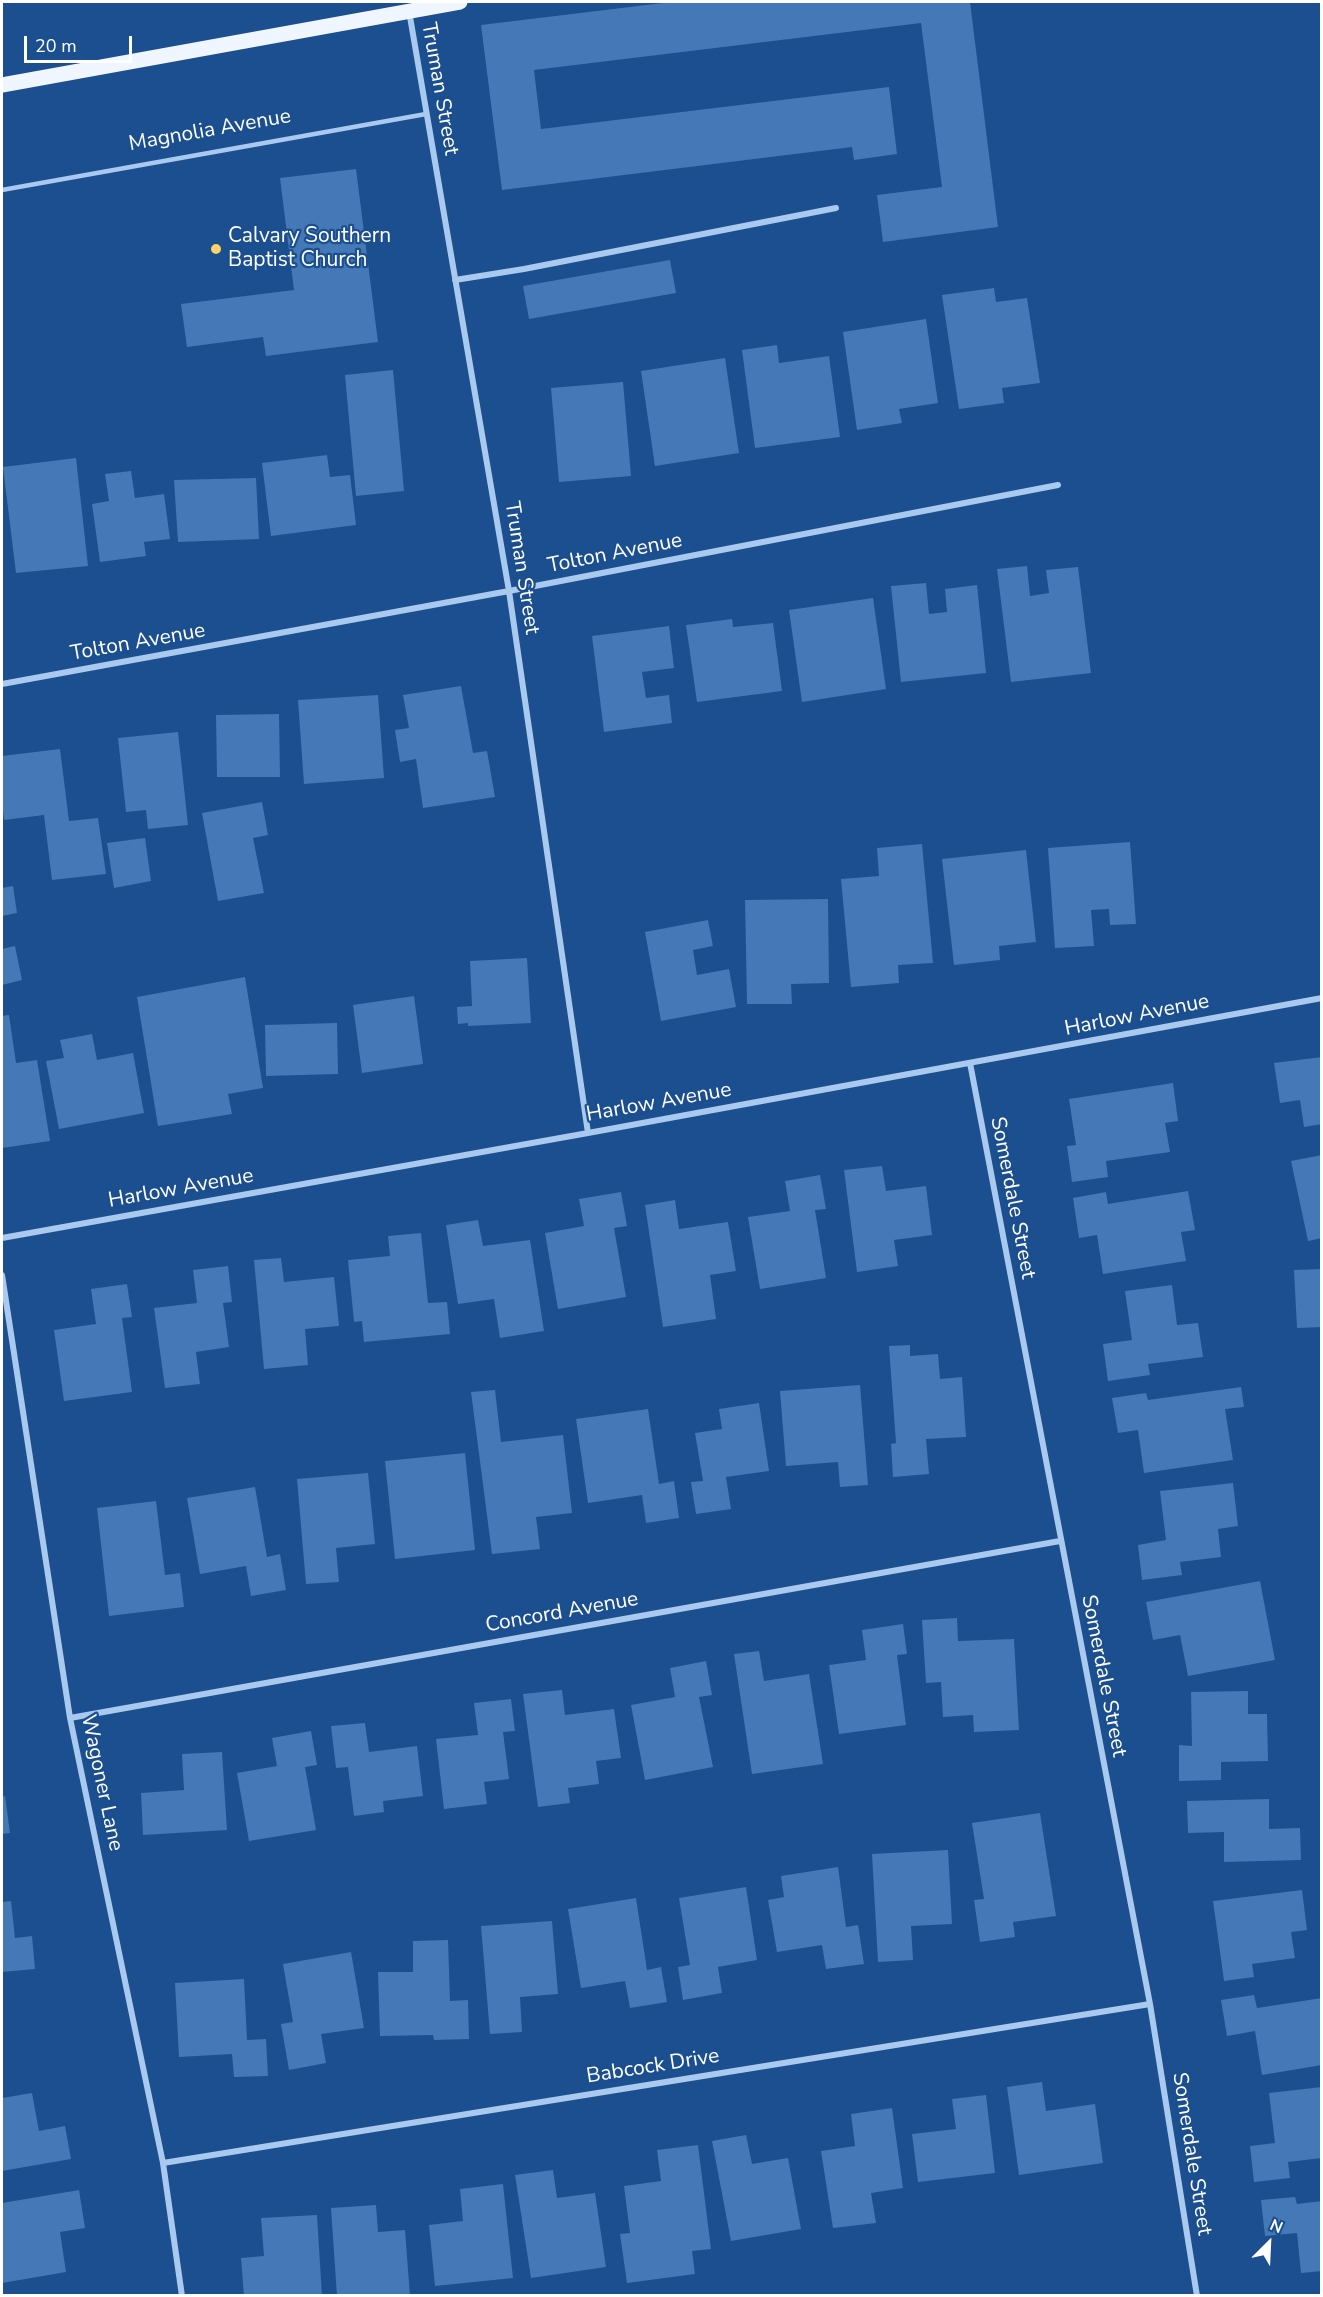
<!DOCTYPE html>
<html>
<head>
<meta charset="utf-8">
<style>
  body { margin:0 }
  #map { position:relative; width:1323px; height:2297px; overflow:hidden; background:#1b4f8f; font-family:"Nunito Sans",sans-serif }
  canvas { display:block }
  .frame { position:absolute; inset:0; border:3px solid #fff; pointer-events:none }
  .north { position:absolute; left:1239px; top:2213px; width:60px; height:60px; -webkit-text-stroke:4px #1b4f8f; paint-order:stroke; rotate:24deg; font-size:16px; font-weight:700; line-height:24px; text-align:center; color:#fff }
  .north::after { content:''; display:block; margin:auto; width:21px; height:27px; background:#fff; clip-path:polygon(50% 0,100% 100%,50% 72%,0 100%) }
  .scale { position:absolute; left:24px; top:36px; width:108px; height:27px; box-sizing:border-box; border:3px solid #fff; border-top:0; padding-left:8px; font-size:18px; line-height:21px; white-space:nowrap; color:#fff; -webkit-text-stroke:4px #1b4f8f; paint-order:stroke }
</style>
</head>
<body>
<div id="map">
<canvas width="1323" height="2297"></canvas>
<div class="frame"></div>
<div class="north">N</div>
<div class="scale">20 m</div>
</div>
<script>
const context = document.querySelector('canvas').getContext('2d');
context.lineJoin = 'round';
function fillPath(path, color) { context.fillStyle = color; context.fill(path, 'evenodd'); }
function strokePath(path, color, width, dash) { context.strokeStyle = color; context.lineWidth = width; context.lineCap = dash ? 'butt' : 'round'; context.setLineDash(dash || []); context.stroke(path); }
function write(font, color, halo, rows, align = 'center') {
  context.font = font + ' "Nunito Sans",sans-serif'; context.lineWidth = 4.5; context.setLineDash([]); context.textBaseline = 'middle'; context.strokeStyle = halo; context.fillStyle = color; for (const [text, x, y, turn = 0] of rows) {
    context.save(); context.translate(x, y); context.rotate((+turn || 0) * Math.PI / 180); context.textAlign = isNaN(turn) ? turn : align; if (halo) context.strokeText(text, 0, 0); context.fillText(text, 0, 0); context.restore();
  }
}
const building = new Path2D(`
  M671 2H970L998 227 883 242 877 195 942 187 921 23 534 70 541 129 889 87 897 154 854 160 852 147 502 190 481 25Z
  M356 169 378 342 266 356 263 337 187 347 181 304 294 290 280 178Z
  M670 260 676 293 529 319 523 286Z
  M994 288 996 302 1027 298 1040 383 1002 388 1004 403 959 409 942 295Z
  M926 319 938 403 899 409 902 423 857 430 843 332Z
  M777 345 779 363 829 356 840 437 755 448 742 350Z
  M725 358 739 453 655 466 641 371Z
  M393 370 404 491 356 496 345 375Z
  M623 382 631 476 559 482 551 388Z
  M327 455 330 477 350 475 356 525 271 536 262 463Z
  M76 458 88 566 16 573 3 467Z
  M131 471 135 498 164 494 170 539 144 542 146 556 100 562 92 504 109 501 105 474Z
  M256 478 259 539 178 542 174 480Z
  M1027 566 1030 596 1049 593 1046 570 1078 567 1091 673 1011 682 997 569Z
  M926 583 929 614 947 612 945 589 977 585 986 673 901 682 891 586Z
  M873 598 886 689 802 702 789 610Z
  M732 619 733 627 773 623 782 691 697 702 686 625Z
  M669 626 674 668 642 672 646 698 669 695 672 723 604 732 592 636Z
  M461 686 473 753 487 751 495 797 423 808 416 759 400 762 395 730 409 728 403 695Z
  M378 695 384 778 304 784 298 700Z
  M279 714 280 777H217L216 715Z
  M178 732 188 825 148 829 146 810 126 812 118 738Z
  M60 749 69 821 98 818 106 874 52 880 44 815 4 820 2 801V756Z
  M262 802 268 835 253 838 264 893 218 901 202 813Z
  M145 838 151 881 114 888 107 843Z
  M1130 842 1136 924 1110 925 1109 909 1091 910 1094 946 1055 948 1048 848Z
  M922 844 933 963 898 965 899 983 851 987 841 879 879 876 877 848Z
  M1026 850 1036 942 999 946 1000 960 954 965 942 859Z
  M13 886 17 913 2 916V888Z
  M828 899 829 983 791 984 792 1004H747L745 900Z
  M708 920 713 946 693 950 697 975 729 969 736 1007 661 1021 645 932Z
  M15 946 22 980 2 985V949Z
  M527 958 531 1023 468 1026V1023L458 1024 457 1007 472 1006 470 961Z
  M245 977 263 1088 228 1094 232 1114 158 1126 137 997Z
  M414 996 423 1064 362 1073 353 1005Z
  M9 1015 16 1063 37 1060 50 1141 2 1148V1016Z
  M337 1023 338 1074 266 1076 265 1025Z
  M92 1034 97 1060 133 1053 144 1113 59 1129 46 1061 64 1058 60 1040Z
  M1322 1057V1124L1304 1127 1300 1100 1280 1103 1274 1063Z
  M1173 1083 1178 1121 1165 1123 1170 1152 1106 1161 1108 1177 1072 1182 1067 1146 1076 1145 1069 1099Z
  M1322 1155V1238L1308 1241 1291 1161Z
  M882 1166 886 1191 926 1186 932 1235 894 1240 898 1266 857 1272 844 1170Z
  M820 1175 826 1209 815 1210 826 1278 760 1289 748 1217 790 1211 785 1181Z
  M1188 1191 1195 1230 1181 1232 1186 1261 1103 1274 1097 1235 1079 1238 1073 1198 1106 1192 1108 1204Z
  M621 1192 627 1226 614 1228 626 1297 558 1309 545 1233 584 1226 579 1199Z
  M675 1200 679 1229 728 1222 736 1271 710 1275 716 1319 663 1327 645 1205Z
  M478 1220 483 1246 530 1240 544 1331 500 1338 494 1299 458 1304 446 1225Z
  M421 1233 428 1303 447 1302 450 1334 364 1342 362 1321 354 1322 348 1260 390 1256 388 1236Z
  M281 1258 284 1282 334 1277 339 1326 305 1329 308 1365 264 1369 254 1260Z
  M228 1266 232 1302 223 1303 229 1347 196 1352 200 1384 165 1388 154 1308 197 1303 193 1270Z
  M1322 1269V1327L1297 1328 1294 1270Z
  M127 1284 132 1317 122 1318 132 1392 64 1401 54 1330 96 1324 91 1289Z
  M1172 1285 1177 1325 1198 1323 1203 1357 1148 1364 1150 1375 1108 1381 1103 1344 1132 1340 1125 1291Z
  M910 1345V1356L938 1354 940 1379 962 1377 966 1437 926 1439 929 1474 893 1477 891 1444 896 1443 889 1346Z
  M860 1385 868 1485 840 1487 838 1462 786 1466 780 1391Z
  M1241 1387 1244 1407 1225 1409 1233 1460 1144 1473 1138 1430 1118 1433 1112 1398 1146 1393 1148 1400Z
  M495 1390 501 1442 563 1435 572 1513 536 1517 540 1549 492 1554 471 1392Z
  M759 1403 769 1471 726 1477 731 1509 696 1514 691 1482 703 1481 695 1433 722 1429 719 1409Z
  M648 1409 659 1484 674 1481 679 1518 646 1523 642 1495 588 1503 576 1419Z
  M465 1453 475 1550 395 1559 385 1461Z
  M368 1473 375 1544 336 1548 339 1582 306 1584 297 1479Z
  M1233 1483 1238 1526 1218 1529 1221 1557 1180 1562 1182 1575 1142 1580 1138 1545 1166 1540 1160 1491Z
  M255 1487 267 1557 280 1554 286 1590 251 1596 246 1566 200 1574 187 1498Z
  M156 1501 165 1575 180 1573 184 1607 109 1616 97 1508Z
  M1260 1581 1275 1660 1188 1676 1180 1635 1153 1640 1146 1602Z
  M957 1618 958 1641 1014 1639 1019 1730 974 1732 973 1715 943 1717 941 1682 926 1683 922 1620Z
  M903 1624 907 1654 897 1655 906 1725 839 1734 829 1665 866 1660 862 1630Z
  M759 1651 764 1681 809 1674 823 1764 752 1774 734 1654Z
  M706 1661 712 1695 699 1697 713 1767 645 1780 631 1705 675 1697 670 1668Z
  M562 1690 565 1715 614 1709 621 1758 596 1761 599 1784 568 1788 570 1803 538 1807 523 1694Z
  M1248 1691V1714H1267L1268 1761 1221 1762V1780L1179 1781V1745L1192 1746 1191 1692Z
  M511 1699 515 1731 503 1732 509 1779 484 1782 487 1804 444 1809 436 1739 478 1735 474 1703Z
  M365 1723 369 1752 417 1746 423 1796 383 1801 384 1812 354 1816 348 1767 336 1768 331 1726Z
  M311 1731 317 1765 305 1767 316 1830 249 1841 237 1773 277 1766 272 1738Z
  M222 1752 227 1830 143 1835 141 1793 184 1790 182 1754Z
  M5 1796 10 1833 2 1834V1797Z
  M1269 1799V1829L1300 1828 1301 1860 1224 1862V1832L1188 1833 1187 1801Z
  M1040 1813 1056 1916 1013 1922 1015 1937 980 1942 974 1900 984 1899 972 1823Z
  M948 1850 952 1924 911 1926 913 1960 878 1962 872 1854Z
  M838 1867 846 1927 858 1925 864 1964 826 1969 822 1945 777 1952 768 1900 784 1897 781 1876Z
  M746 1887 757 1960 718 1967 722 1993 683 2000 678 1967 690 1965 679 1898Z
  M1302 1890 1307 1930 1291 1932 1295 1958 1252 1964 1254 1977 1224 1981 1213 1901Z
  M636 1898 647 1970 661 1967 667 2002 630 2008 625 1981 581 1988 568 1909Z
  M11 1901 15 1938 32 1936 35 1969 2 1972V1902Z
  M552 1921 558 1994 520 1997 522 2032 490 2034 481 1926Z
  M448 1940 450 2001 468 2000 469 2039 434 2040 433 2035 380 2036 378 1972H413V1941Z
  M351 1952 364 2028 321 2034 326 2063 289 2070 281 2024 293 2022 283 1964Z
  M244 1979 247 2040 266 2039 268 2076 234 2077 232 2054 179 2057 175 1983Z
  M1254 1995 1257 2008 1322 1998V2065L1262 2075 1255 2031 1227 2036 1221 2000Z
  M1042 2082 1046 2111 1095 2104 1103 2163 1019 2175 1007 2087Z
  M1322 2087V2158L1288 2162 1290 2178 1254 2182 1250 2146 1275 2143 1269 2093Z
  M32 2093 39 2131 65 2126 71 2159 2 2171V2098Z
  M986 2095 995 2173 918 2182 912 2134 956 2129 952 2099Z
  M892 2108 903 2188 871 2193 876 2223 833 2228 821 2151 855 2146 851 2114Z
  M746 2135 752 2164 788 2158 801 2229 731 2241 712 2141Z
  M698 2145 711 2249 692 2251 695 2274 627 2283 620 2234 630 2233 624 2186 661 2181 657 2150Z
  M553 2170 557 2198 595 2193 606 2267 531 2278 515 2175Z
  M503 2184 513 2278 435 2286 429 2225 463 2221 460 2189Z
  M79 2190 85 2228 60 2232 66 2272 2 2283V2203Z
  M1295 2197 1297 2204 1322 2201V2271L1301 2273 1297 2233 1265 2236 1261 2200Z
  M376 2205 378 2232 405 2230 410 2296H337L331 2208Z
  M317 2215 322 2296H244L241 2258 264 2256 261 2218Z`);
const lane = new Path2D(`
  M2 190 426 114`);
const street = new Path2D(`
  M409 11 509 591 588 1133
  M455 280 524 269 836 208
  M2 684 509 591 1058 485
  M970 1063 1150 2004 1197 2296
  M2 1238 588 1133 1322 998
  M2 1275 70 1718 163 2163 182 2296
  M70 1718 1060 1541
  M163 2163 1150 2004`);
const primary = new Path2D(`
  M2 85 460 2`);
const markers = [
  [216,249,6,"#ffd166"]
];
const streetNames = [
  ["Truman Street",439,89,80],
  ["Magnolia Avenue",210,131,-10],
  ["Tolton Avenue",615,554,-11],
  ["Truman Street",521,568,81],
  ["Tolton Avenue",138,643,-10],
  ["Harlow Avenue",1137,1016,-11],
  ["Harlow Avenue",659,1103,-10],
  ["Harlow Avenue",181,1189,-10],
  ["Somerdale Street",1012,1198,79],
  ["Concord Avenue",562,1613,-10],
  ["Somerdale Street",1103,1676,79],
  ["Wagoner Lane",101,1783,78],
  ["Babcock Drive",653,2067,-9],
  ["Somerdale Street",1191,2154,81]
];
const poiNames = [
  ["Calvary Southern",228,237],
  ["Baptist Church",228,261]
];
fillPath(building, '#4478b7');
strokePath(lane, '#a9c9ee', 4.5);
strokePath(street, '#a9c9ee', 6);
strokePath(primary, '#f0f6ff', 15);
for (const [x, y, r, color] of markers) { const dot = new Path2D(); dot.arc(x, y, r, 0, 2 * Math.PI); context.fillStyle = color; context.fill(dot); strokePath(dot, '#1b4f8f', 2); }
write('21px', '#fff', '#1b4f8f', streetNames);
write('21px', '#fff', '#1b4f8f', poiNames, 'left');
</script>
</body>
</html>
